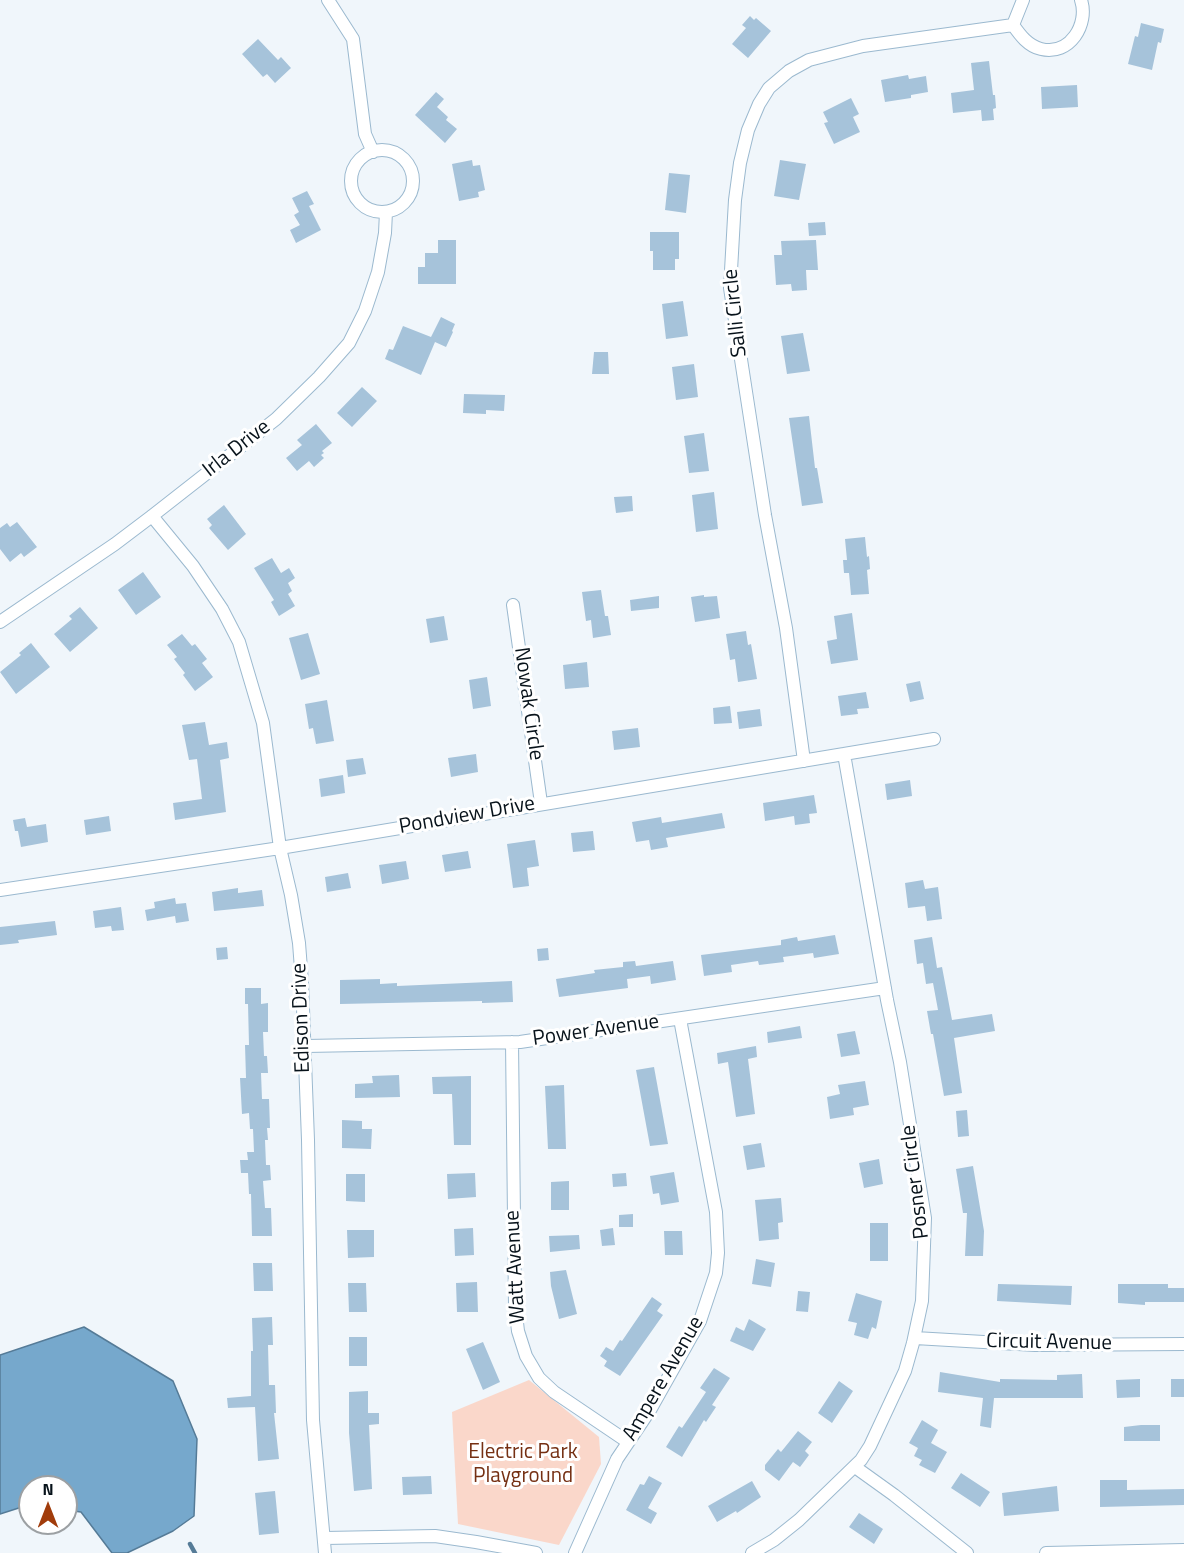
<!DOCTYPE html>
<html>
<head>
<meta charset="utf-8">
<style>
  body { margin:0 }
  #map { position:relative; width:1184px; height:1553px; overflow:hidden; background:#f0f6fb; font-family:"Titillium Web",sans-serif }
  canvas { display:block }
  .north { position:absolute; left:18px; top:1475px; width:60px; height:60px; box-sizing:border-box; background:#fff; border:2px solid #9ca0a3; border-radius:50%; rotate:0deg; font-size:16px; font-weight:700; line-height:24px; text-align:center; color:#07121a }
  .north::after { content:''; display:block; margin:auto; width:21px; height:27px; background:#a13c0b; clip-path:polygon(50% 0,100% 100%,50% 72%,0 100%) }
</style>
</head>
<body>
<div id="map">
<canvas width="1184" height="1553"></canvas>
<div class="north">N</div>
</div>
<script>
const context = document.querySelector('canvas').getContext('2d');
context.lineJoin = 'round';
function fillPath(path, color) { context.fillStyle = color; context.fill(path, 'evenodd'); }
function strokePath(path, color, width, dash) { context.strokeStyle = color; context.lineWidth = width; context.lineCap = dash ? 'butt' : 'round'; context.setLineDash(dash || []); context.stroke(path); }
function write(font, color, halo, rows, align = 'center') {
  context.font = font + ' "Titillium Web",sans-serif'; context.lineWidth = 6; context.setLineDash([]); context.textBaseline = 'middle'; context.strokeStyle = halo; context.fillStyle = color; for (const [text, x, y, turn = 0] of rows) {
    context.save(); context.translate(x, y); context.rotate((+turn || 0) * Math.PI / 180); context.textAlign = isNaN(turn) ? turn : align; if (halo) context.strokeText(text, 0, 0); context.fillText(text, 0, 0); context.restore();
  }
}
const green = new Path2D(`
  M529 1380 599 1437 601 1464 559 1545 458 1524 452 1412Z`);
const water = new Path2D(`
  M84 1327 173 1381 197 1439 194 1516 173 1531 127 1553H112L81 1512 66 1510V1487H30V1507L25 1506 0 1514V1355Z`);
const stream = new Path2D(`
  M190 1544 195 1553`);
const building = new Path2D(`
  M750 16 754 20 756 18 771 31 748 58 732 44 746 28 742 25Z
  M1141 23 1164 29 1161 43 1158 42 1152 70 1128 64 1135 36 1138 37Z
  M258 39 278 60 281 57 291 68 275 83 267 74 263 77 242 54Z
  M989 61 993 95H995L996 108 993 109 994 120 982 121 981 110 953 113 951 93 974 90 971 63Z
  M908 75 909 79 926 76 928 92 911 95V98L885 102 881 80Z
  M1077 85 1078 107 1042 109 1041 87Z
  M436 92 444 99 437 107 448 117 446 120 457 129 445 143 415 115Z
  M851 98 859 114 853 117 860 132 834 144 824 123 828 122 823 112Z
  M472 160 473 166 480 165 485 190 478 192 479 197 459 201 452 164Z
  M780 160 806 164 799 200 774 196Z
  M669 173 690 175 686 213 665 210Z
  M307 191 314 204 309 206 321 230 296 243 290 230 300 225 294 215 299 212 292 198Z
  M825 222 826 235 809 236 808 223Z
  M650 232H679V259H675V270H653V251H650Z
  M438 240H456V284H418V267H425V253H438Z
  M816 240 818 270H806L807 290 792 291 791 284 776 285 774 255H782L781 241Z
  M683 301 688 336 666 339 662 304Z
  M441 317 455 324 452 331 453 332 446 347 435 342 421 375 385 359 389 349 393 350 403 326 431 337Z
  M803 333 810 371 787 374 781 336Z
  M594 352H608L609 374H592Z
  M694 364 698 397 676 400 672 367Z
  M362 387 377 401 352 427 337 413Z
  M464 394 505 395 504 411 486 410V414L463 413Z
  M809 416 815 468H817L823 503 802 506 789 418Z
  M316 424 332 443 322 451 324 453 321 455 324 458 314 467 309 461 297 471 286 458 302 445 297 440Z
  M704 433 709 471 689 473 684 436Z
  M714 492 718 529 696 532 692 495Z
  M632 496 633 511 616 513 614 497Z
  M224 505 246 534 228 550 209 528 212 525 207 519Z
  M17 522 37 547 24 557 21 553 10 562 0 549V528L7 523 10 527Z
  M865 537 867 557 869 556 870 569 867 570 869 594 851 595 849 573H844L843 560H847L845 539Z
  M272 558 281 573 289 568 295 578 288 583 292 591 288 594 295 606 279 616 271 602 274 600 254 568Z
  M143 572 161 597 136 615 118 590Z
  M601 590 605 616H608L611 635 593 638 591 620 586 621 582 592Z
  M704 595V597L717 596 720 618 695 622 691 597Z
  M659 596V608L631 611 630 600Z
  M80 607 98 628 70 652 54 634 72 619 69 616Z
  M852 613 858 660 831 664 827 641 837 639 834 616Z
  M444 616 448 640 430 643 426 619Z
  M746 631 748 645 751 644 757 679 738 682 735 659 730 660 726 634Z
  M308 633 320 674 301 680 289 638Z
  M182 634 192 646 195 644 207 659 202 663 213 677 195 691 183 675 185 673 174 659 177 657 167 645Z
  M31 643 50 667 16 694 0 672 21 655 19 653Z
  M587 662 589 687 565 689 563 665Z
  M487 677 491 706 473 709 469 680Z
  M920 681 924 699 910 702 906 684Z
  M866 692 869 708 857 709 858 714 841 716 838 696Z
  M327 700 334 741 316 744 313 728 309 729 305 704Z
  M730 706 732 723 714 724 713 708Z
  M760 709 762 726 739 729 737 712Z
  M205 722 209 745 227 742 229 758 220 760 226 812 175 820 173 803 202 799 197 759 189 760 182 725Z
  M638 728 640 747 614 750 612 731Z
  M476 754 478 772 451 777 448 758Z
  M363 758 366 774 348 777 346 760Z
  M343 775 345 793 321 797 319 779Z
  M910 780 912 796 887 800 885 784Z
  M814 795 817 813 809 814 810 823 795 825 794 816 765 821 763 803Z
  M722 813 725 828 666 838 668 847 651 850 649 840 636 842 632 822 661 817 662 823Z
  M109 816 111 831 86 835 84 820Z
  M25 818 27 827 46 824 48 842 21 847 18 831H15L13 820Z
  M593 831 595 850 573 852 571 833Z
  M535 840 539 866 527 868 529 886 513 888 507 844Z
  M468 851 471 868 445 872 442 855Z
  M406 861 409 879 382 884 379 865Z
  M348 873 351 888 327 892 325 877Z
  M923 880 925 889 938 887 942 919 927 921 925 906 908 908 905 883Z
  M238 888V893L262 890 264 906 214 911 212 892Z
  M175 898 176 904 186 903 189 921 176 923 175 916 147 921 145 910 155 908 154 902Z
  M121 907 124 930 112 931 111 926 95 928 93 911Z
  M55 921 57 935 18 940 19 943 0 945V927Z
  M835 935 839 954 814 958 813 953 783 957 784 962 759 965 758 961 731 965 732 972 704 976 701 955 781 945V940L797 937 798 941Z
  M932 937 937 968 942 967 952 1020 992 1014 995 1031 954 1038 962 1093 944 1096 933 1034H931L927 1011 938 1010 933 983 926 984 923 963 917 964 914 940Z
  M227 947 228 959 217 960 216 948Z
  M548 948 549 960 538 961 537 949Z
  M635 961 636 966 673 961 676 980 651 984 650 976 627 979 628 988 559 997 556 979 595 973 594 970 623 967V962Z
  M380 979V984L397 983V986L512 981 513 1002 482 1003V1001L340 1004V980Z
  M245 988H261V1004L268 1003V1032H263L264 1056H267L268 1073H261L262 1099H269L270 1128H267L268 1140H265L266 1165H270L271 1180 263 1181 265 1208H271L272 1236H252L251 1194H249L248 1173H241L240 1160H248L247 1152H254L253 1129H250L249 1113 242 1114 240 1078H246L245 1045H249L248 1004H245Z
  M800 1026 802 1038 768 1043 767 1032Z
  M855 1031 860 1054 841 1057 837 1034Z
  M756 1046 757 1057 748 1059 755 1114 736 1117 728 1062 718 1064 717 1053Z
  M654 1067 668 1144 650 1146 636 1070Z
  M399 1075 400 1097 355 1098V1084L373 1083 372 1076Z
  M471 1076V1145H454L452 1094H433L432 1077Z
  M865 1081 869 1105 853 1108 854 1115 830 1119 827 1097 840 1094 838 1085Z
  M564 1085 566 1149H548L545 1086Z
  M967 1110 969 1136 958 1137 956 1111Z
  M342 1120 362 1121V1129H372L371 1149 342 1148Z
  M761 1143 765 1167 747 1170 743 1146Z
  M879 1159 883 1184 864 1188 859 1163Z
  M973 1166 984 1231 983 1256H965L967 1213H963L956 1169Z
  M674 1172 679 1202 661 1205 659 1193 653 1194 650 1176Z
  M475 1173 476 1197 448 1199 447 1174Z
  M626 1173 627 1186 613 1187 612 1174Z
  M346 1174H365V1202L346 1201Z
  M569 1181V1210H551V1182Z
  M781 1198 783 1222 778 1223 779 1239 759 1241 755 1200Z
  M633 1214V1227H619V1215Z
  M870 1223H888V1261H870Z
  M473 1228 474 1255 455 1256 454 1229Z
  M613 1228 615 1245 602 1246 600 1230Z
  M347 1230H374V1257L348 1258Z
  M664 1231H682L683 1255H665Z
  M579 1235 580 1249 550 1252 549 1236Z
  M756 1259 775 1263 771 1287 752 1284Z
  M253 1263H272L273 1291H254Z
  M566 1270 577 1314 559 1319 551 1286 550 1272Z
  M477 1282 478 1312H457L456 1283Z
  M348 1283H366L367 1312H349Z
  M998 1284 1072 1286 1071 1305 997 1301Z
  M1118 1284H1168V1288H1184V1302H1145V1305L1118 1303Z
  M798 1291 810 1292 808 1312 796 1311Z
  M856 1293 882 1301 876 1329 872 1327 868 1339 854 1335 857 1323 848 1321Z
  M652 1297 662 1304 657 1311 663 1315 620 1376 604 1366 607 1361 600 1356 606 1347 613 1351 620 1340 622 1341Z
  M272 1317 273 1345H268L269 1385H275L276 1413H274L279 1459 258 1461 255 1407 228 1408 227 1398 251 1396V1351H253L252 1318Z
  M749 1319 766 1329 753 1351 730 1341 736 1327 744 1331Z
  M349 1337H367V1366H349Z
  M483 1342 500 1382 483 1390 466 1349Z
  M714 1368 730 1378 712 1405 716 1407 706 1422 704 1420 682 1457 666 1447 679 1426 682 1428 706 1392 700 1388Z
  M940 1372 1000 1382V1379L1057 1380V1375L1082 1374 1083 1398H994L991 1428 980 1426 983 1398 938 1392Z
  M1140 1379V1397L1117 1398 1116 1380Z
  M1171 1379H1184V1397H1171Z
  M839 1381 853 1391 832 1423 818 1413Z
  M368 1391V1413H379V1424L369 1425 372 1489 354 1491 349 1433V1392Z
  M922 1420 938 1430 931 1443 947 1452 935 1473 919 1465 922 1460 914 1456 918 1448 909 1443Z
  M1141 1425H1160V1441H1124V1427Z
  M798 1431 812 1442 805 1451 809 1455 800 1467 793 1462 779 1481 765 1470V1465L778 1449 781 1452Z
  M961 1473 990 1492 980 1507 951 1488Z
  M431 1476 432 1494 403 1495 402 1477Z
  M649 1476 662 1483 648 1508 657 1513 651 1524 626 1510 640 1484 644 1485Z
  M1100 1480H1127V1490L1184 1489V1505L1100 1507Z
  M752 1481 761 1497 737 1513 736 1511 717 1522 708 1506Z
  M1057 1486 1059 1511 1004 1516 1002 1493Z
  M275 1491 279 1533 259 1535 255 1493Z
  M859 1513 883 1529 874 1544 849 1527Z`);
const street = new Path2D(`
  M328 0 353 39 365 134 373 152
  M1013 25C1020 35 1028 46 1041 49 1070 56 1089 24 1081 0
  M1013 25 1023 0
  M351 181a31 31 0 1 1 62 0a31 31 0 1 1-62 0Z
  M152 516 193 566 222 609 239 642 263 723 280 848 291 895 299 943 302 982 308 1140 313 1420 325 1553
  M513 605 541 803
  M0 622 115 544 152 516 276 419 319 377 349 343 365 311 378 272 385 233 386 212
  M804 761 786 628 765 515 730 288 735 200 740 163 748 130 759 104 769 88 789 71 809 60 863 46 1013 25
  M0 890 280 848 934 739
  M512 1042 515 1306 518 1331 526 1356 539 1378 554 1392 628 1442
  M306 1046 520 1042 885 988
  M915 1338 1035 1345 1184 1344
  M855 1467 894 1495 967 1553
  M325 1538 435 1536 476 1542 536 1553
  M575 1553 617 1459 650 1410 700 1321 716 1273 718 1253 716 1212 680 1019
  M752 1553 774 1540 799 1520 861 1460 870 1446 905 1371 913 1343 922 1301 925 1218 900 1062 887 1000 844 754
  M1046 1553 1184 1550`);
const streetNames = [
  ["Salli Circle",736,313,-96],
  ["Irla Drive",237,449,-38],
  ["Nowak Circle",528,704,82],
  ["Pondview Drive",467,816,-10],
  ["Edison Drive",302,1018,-92],
  ["Power Avenue",596,1031,-8],
  ["Posner Circle",916,1182,-97],
  ["Watt Avenue",516,1267,-93],
  ["Circuit Avenue",1049,1343,1],
  ["Ampere Avenue",664,1379,-60]
];
const parkNames = [
  ["Electric Park",523,1453],
  ["Playground",523,1477]
];
fillPath(green, '#fad7ca');
fillPath(water, '#76a8cc');
strokePath(water, '#557b97', 1.5);
strokePath(stream, '#557b97', 4.5);
fillPath(building, '#a6c3da');
strokePath(street, '#9bb9cf', 14);
strokePath(street, '#fff', 12);
write('21px', '#07121a', '#fff', streetNames);
write('21px', '#753013', '#fff', parkNames);
</script>
</body>
</html>
